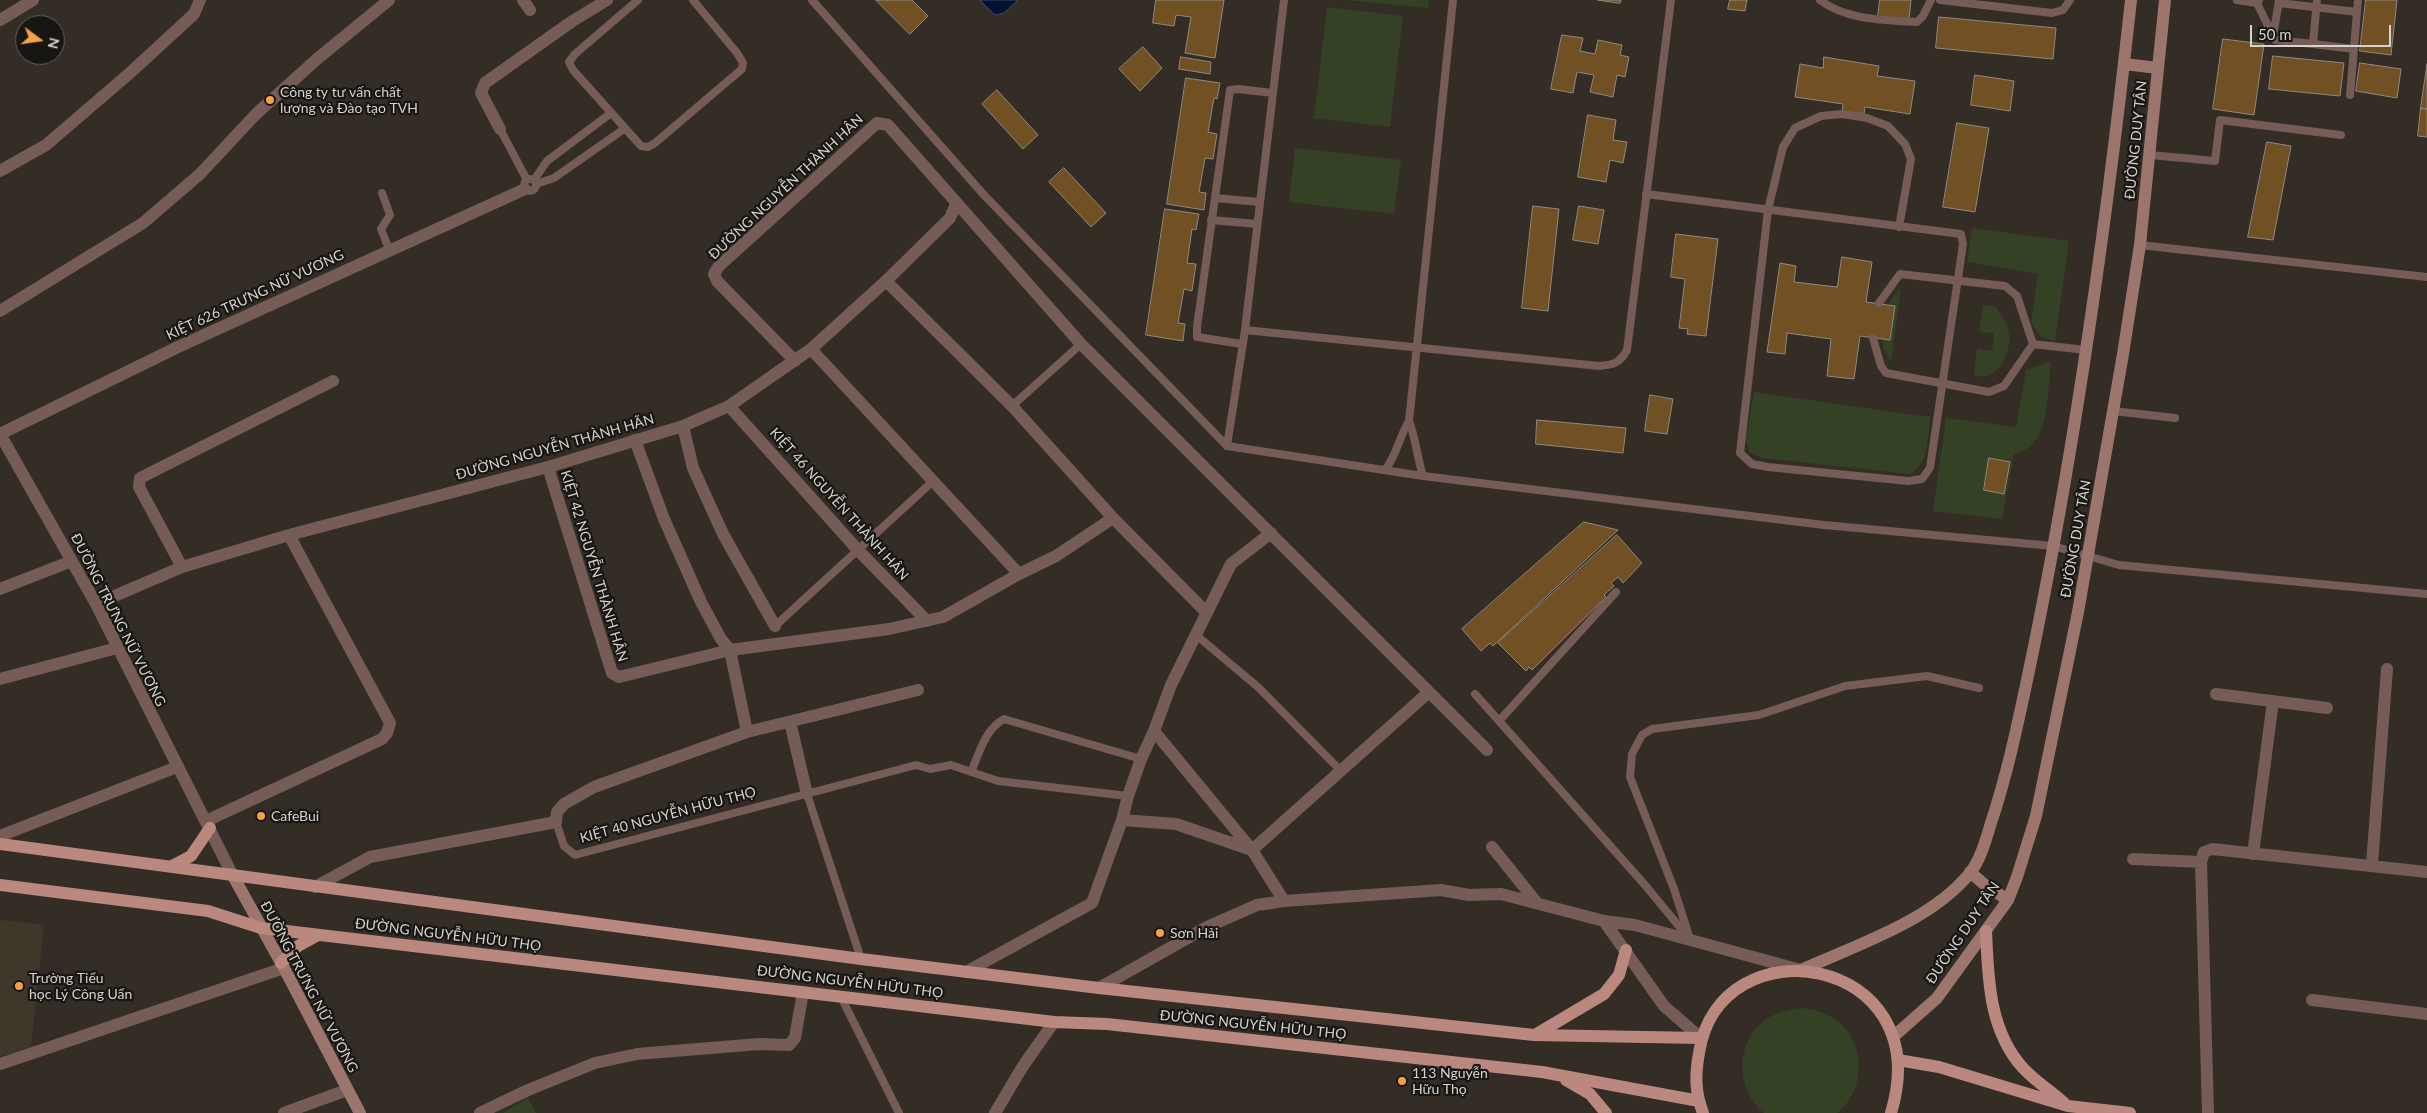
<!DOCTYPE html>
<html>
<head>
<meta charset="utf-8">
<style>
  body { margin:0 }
  #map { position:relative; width:2427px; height:1113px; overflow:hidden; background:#332d26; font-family:Lato,sans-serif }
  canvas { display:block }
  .north { position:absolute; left:15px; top:15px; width:50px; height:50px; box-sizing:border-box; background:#181613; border:1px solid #64625e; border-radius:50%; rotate:104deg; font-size:14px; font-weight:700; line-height:20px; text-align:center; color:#d6d3ce }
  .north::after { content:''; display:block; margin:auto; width:18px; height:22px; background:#f5a246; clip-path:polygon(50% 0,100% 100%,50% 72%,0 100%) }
  .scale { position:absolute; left:2250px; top:25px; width:141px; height:22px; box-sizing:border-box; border:2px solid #d6d3ce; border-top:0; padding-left:6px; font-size:15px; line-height:18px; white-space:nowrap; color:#d6d3ce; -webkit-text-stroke:4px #181613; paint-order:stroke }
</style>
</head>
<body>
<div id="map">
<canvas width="2427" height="1113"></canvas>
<div class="north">N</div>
<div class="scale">50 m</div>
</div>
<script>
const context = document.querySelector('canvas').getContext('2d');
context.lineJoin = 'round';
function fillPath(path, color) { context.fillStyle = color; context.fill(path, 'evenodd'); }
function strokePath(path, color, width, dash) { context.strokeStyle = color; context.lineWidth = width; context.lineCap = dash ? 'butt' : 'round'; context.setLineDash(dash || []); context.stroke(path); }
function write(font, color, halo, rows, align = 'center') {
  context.font = font + ' Lato,sans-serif'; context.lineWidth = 4.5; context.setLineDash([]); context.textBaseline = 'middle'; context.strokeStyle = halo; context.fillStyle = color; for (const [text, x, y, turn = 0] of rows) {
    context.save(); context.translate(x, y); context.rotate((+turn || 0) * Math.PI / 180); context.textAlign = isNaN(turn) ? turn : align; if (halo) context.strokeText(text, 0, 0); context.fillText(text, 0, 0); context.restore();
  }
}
const built = new Path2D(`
  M0 920 44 925 31 1047 0 1057Z`);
const green = new Path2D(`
  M1345 0H1429L1428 8Z
  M1327 7 1403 16 1390 127 1314 118Z
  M1295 148 1401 160 1394 214 1289 202Z
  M1972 228 2069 241 2055 341 2041 337 2031 323 2038 274 1967 262Z
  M1901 289 1891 361C1888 357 1884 352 1883 347 1880 335 1888 293 1901 289Z
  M1983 305 1996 307C2001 314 2006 321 2008 329 2013 344 2004 372 1986 376 1983 377 1978 376 1974 375L1977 348 1992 351 1994 334 1979 331Z
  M2051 361C2047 392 2051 448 2014 454L2002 519 1933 511 1946 418 2016 427 2026 370Z
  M1754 392 1930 417C1928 437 1929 463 1910 474L1762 458 1749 452 1746 439Z
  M1801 1008C1814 1010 1827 1012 1838 1021 1866 1044 1866 1091 1837 1113H1764C1735 1090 1735 1042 1765 1020 1776 1012 1789 1010 1801 1008Z
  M528 1098 536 1113H503Z`);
const water = new Path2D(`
  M980 0H1018L1004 13 995 15Z`);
const building = new Path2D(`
  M876 0H912L928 16 910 34Z
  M1156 0H1224L1215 58 1185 53 1191 17 1176 15 1174 26 1153 23Z
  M1598 0H1621L1620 3Z
  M1730 0H1747L1745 11 1728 9Z
  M1880 0H1911L1909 20 1878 17Z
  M2366 0H2397L2391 55 2360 51Z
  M1939 17 2056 28 2053 59 1936 48Z
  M1562 35 1583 38 1580 51 1595 54 1598 40 1622 45 1620 55 1629 57 1625 77 1617 75 1613 97 1590 92 1594 75 1577 72 1573 93 1551 89Z
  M2223 39 2264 44 2254 115 2213 109Z
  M1143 47 1162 68 1140 91 1119 69Z
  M2273 56 2344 63 2340 96 2269 89Z
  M1181 57 1211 62 1210 74 1179 69Z
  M1824 57 1879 66 1877 76 1915 81 1910 114 1865 107 1864 114 1842 111 1843 104 1795 97 1800 64 1823 68Z
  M2360 63 2401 69 2397 98 2356 91Z
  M2427 64V109L2421 108Z
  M1975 75 2014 81 2010 111 1971 105Z
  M1186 78 1220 83 1217 99 1214 98 1208 132 1217 134 1213 159 1205 158 1199 192 1206 193 1204 210 1167 204Z
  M997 90 1038 135 1023 149 982 104Z
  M2421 108 2427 109V137L2418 136Z
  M1588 115 1616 120 1613 140 1627 142 1623 163 1610 160 1606 182 1578 177Z
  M1957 123 1989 128 1975 212 1943 207Z
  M2267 142 2291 146 2273 240 2248 237Z
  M1064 168 1106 213 1091 227 1049 182Z
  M1533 206 1559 209 1548 311 1522 308Z
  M1579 206 1604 210 1598 244 1573 240Z
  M1165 209 1199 214 1196 230 1192 229 1187 263 1196 264 1192 291 1184 289 1178 323 1185 324 1183 341 1146 335Z
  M1676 234 1718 239 1706 336 1687 334 1688 329 1679 328 1685 279 1671 277Z
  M1842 257 1872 262 1866 302 1895 306 1890 340 1860 336 1854 379 1827 376 1831 339 1787 333 1785 354 1767 352 1780 263 1796 266 1794 282 1837 287Z
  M1650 395 1673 399 1667 434 1645 431Z
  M1537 420 1626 428 1623 453 1536 444Z
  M1989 458 2010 462 2004 494 1984 490Z
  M1584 522 1618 530 1493 646 1490 643 1481 651 1462 629Z
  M1617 535 1642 563 1623 583 1618 577 1611 583 1614 586 1604 595 1606 597 1532 670 1529 667 1526 671 1498 643Z`);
const lane = new Path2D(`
  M638 0 575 54 569 62 573 70 641 146 648 147 655 143 742 69 743 63 737 53 693 0
  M812 0 984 195 1227 446 1423 476 1824 525 2053 546 2119 565 2427 594
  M1820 0C1845 20 1885 20 1917 22L1923 16 1931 0
  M1940 0 2052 13 2063 10 2070 0
  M2237 0 2257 3 2259 0
  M2317 0 2313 44 2354 49
  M2257 3 2275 40 2313 44
  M2279 3 2357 12
  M2273 37 2279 0
  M2350 95 2358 0
  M500 129 527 180
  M2150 155 2215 161 2220 120 2341 135
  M524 185a6 6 0 1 1 12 0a6 6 0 1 1-12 0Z
  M534 180 547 161 611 113
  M536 184 554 178 624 129
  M382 193 390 215 381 229 389 249
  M1646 194C1751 207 1856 221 1961 234L1963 244 1930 468 1922 479 1908 481 1768 467 1752 464 1740 453 1768 210 1783 147 1795 128 1821 116 1842 114 1867 118 1888 126 1905 144 1911 159 1899 227
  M1215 198 1260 202
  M1211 220 1257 224
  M2140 245 2427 277
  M1879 303 1900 274 2005 286 2017 296 2033 344 2086 350
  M1245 330 1599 366C1613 365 1620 363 1627 350L1671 0
  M1873 338 1881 366 1886 373 1989 392 2004 386 2033 344
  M1242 344 1197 337V327L1230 90 1238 89 1273 93
  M1012 406 1081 344
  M2113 411 2175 418
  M1409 421C1416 439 1417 457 1423 476
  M1227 446 1245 330 1284 0
  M1385 470C1397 455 1399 437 1409 421L1453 0
  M775 626 932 482
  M1196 635 1258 687 1341 771
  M1475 694 1645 885 1687 936
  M1499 721 1616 592
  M971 772C979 754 985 729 1004 719L1141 759
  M807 794 861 959
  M556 822 564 846 575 855 916 765 930 769 951 765 998 781 1128 796
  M1690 939 1674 889 1630 777 1632 754 1642 735 1652 729 1759 715 1845 686 1927 676 1979 688
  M841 997 899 1113`);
const street = new Path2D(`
  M523 0 530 10
  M0 20 33 0
  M500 129 481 93 485 83 571 22 607 0
  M0 171 46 145 131 72 194 14 200 0
  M886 281 1012 406 1113 518 1207 613
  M0 311 143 223 200 174 256 114 317 59 389 0
  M811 349 1019 574
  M795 361 717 281 714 274 719 266 877 123 888 125 1081 344 1487 750
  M729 406 857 549 927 621
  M683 426 693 468 723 534 775 626
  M0 434 178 347 525 189
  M0 434 96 604 232 874
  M635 440 664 519 701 602 721 639 730 650 747 732
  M548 467 612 673 619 677 730 650 889 629 943 617 1019 574 1056 556 1113 518
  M182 567 139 487 140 478 333 381
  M0 589 72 561
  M96 604 182 567 289 535 548 467 683 426 729 406 811 349 886 281 950 218 956 204
  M0 679 117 648
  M2216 694 2327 708
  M790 722 807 794
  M1154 731 1252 850 1284 901
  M1122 820 1176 824 1252 850
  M206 821 382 739 387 733 390 723 289 535
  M0 836 177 767
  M1492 847 1537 903
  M1252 850 1429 692
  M2253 854 2273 701
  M2133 859 2201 862
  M2372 864 2387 669
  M315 887 370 857 556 822 557 812 564 804 594 787 747 732 918 690
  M1604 921 1664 1006 1701 1038
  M966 972 1092 903 1122 820 1128 796 1141 759 1154 731 1171 685 1231 564 1271 533
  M1099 988 1207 927 1257 905 1284 901 1441 890 1469 895 1501 894 1604 921 1635 925 1801 970
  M2312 1000 2427 1014
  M0 1064 284 968
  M284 1113 347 1090
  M480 1113 528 1090 595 1063 637 1054 759 1044 789 1045 795 1038 803 992
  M995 1113 1023 1066 1054 1022
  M2208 1113 2201 862 2204 852 2212 849 2427 872`);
const secondary = new Path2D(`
  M2124 64 2158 68
  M1970 872 1985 885 2008 900
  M232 874 284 968 360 1113
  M1801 970C1857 945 1931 921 1970 873 1981 859 1986 839 1991 823 2006 778 2016 732 2026 685 2074 459 2106 230 2131 0
  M1893 1037 1937 998 2008 900 2017 877 2036 816 2078 612 2123 354 2140 245 2165 0`);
const primary = new Path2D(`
  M0 844 861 959 1099 988 1534 1035 1701 1038
  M172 866 191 856 210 828
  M0 885 208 911 261 928 1054 1022 1107 1024 1542 1072 1699 1101
  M1986 931C1988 978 1989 1031 2023 1068 2035 1081 2051 1091 2064 1103
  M281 963 298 946 318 935
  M1535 1035 1604 994 1619 975 1626 950
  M1898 1060 1939 1067 2068 1106 2130 1113
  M1566 1080 1590 1094 1606 1113
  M1703 1113C1695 1092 1695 1075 1699 1053 1719 921 1939 954 1891 1113`);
const markers = [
  [270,100,5,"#f5a246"],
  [261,816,5,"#f5a246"],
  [1160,933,5,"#f5a246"],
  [19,986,5,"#f5a246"],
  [1402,1081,5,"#f5a246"]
];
const poiNames = [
  ["Công ty tư vấn chất",280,92],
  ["lượng và Đào tạo TVH",280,108],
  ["CafeBui",271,816],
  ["Sơn Hải",1170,933],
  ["Trường Tiểu",29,978],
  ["học Lý Công Uẩn",29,994],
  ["113 Nguyễn",1412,1073],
  ["Hữu Thọ",1412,1089]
];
const streetNames = [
  ["ĐƯỜNG DUY TÂN",2136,140,-84],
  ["ĐƯỜNG NGUYỄN THÀNH HÂN",786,187,-43],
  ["KIỆT 626 TRƯNG NỮ VƯƠNG",255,295,-25],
  ["ĐƯỜNG NGUYỄN THÀNH HÃN",555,447,-16],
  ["KIỆT 46 NGUYỄN THÀNH HÂN",839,504,48],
  ["ĐƯỜNG DUY TÂN",2076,539,-80],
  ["KIỆT 42 NGUYỄN THÀNH HÂN",594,566,73],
  ["ĐƯỜNG TRƯNG NỮ VƯƠNG",118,620,63],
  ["KIỆT 40 NGUYỄN HỮU THỌ",668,815,-15],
  ["ĐƯỜNG DUY TÂN",1963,933,-56],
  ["ĐƯỜNG NGUYỄN HỮU THỌ",448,935,7],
  ["ĐƯỜNG NGUYỄN HỮU THỌ",850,982,7],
  ["ĐƯỜNG TRƯNG NỮ VƯƠNG",309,987,62],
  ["ĐƯỜNG NGUYỄN HỮU THỌ",1253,1025,6]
];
fillPath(built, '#40372b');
fillPath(green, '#354124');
fillPath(water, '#021134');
strokePath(water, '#424b62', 1);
fillPath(building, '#715024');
strokePath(building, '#908981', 1);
strokePath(lane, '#755c57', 8);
strokePath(street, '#755c57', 12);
strokePath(secondary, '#9c756d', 12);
strokePath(primary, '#ba887e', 12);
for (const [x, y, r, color] of markers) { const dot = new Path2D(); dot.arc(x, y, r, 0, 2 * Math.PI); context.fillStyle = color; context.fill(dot); strokePath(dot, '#181613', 2); }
write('14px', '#d6d3ce', '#181613', poiNames, 'left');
write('14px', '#d6d3ce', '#181613', streetNames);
</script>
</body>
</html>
